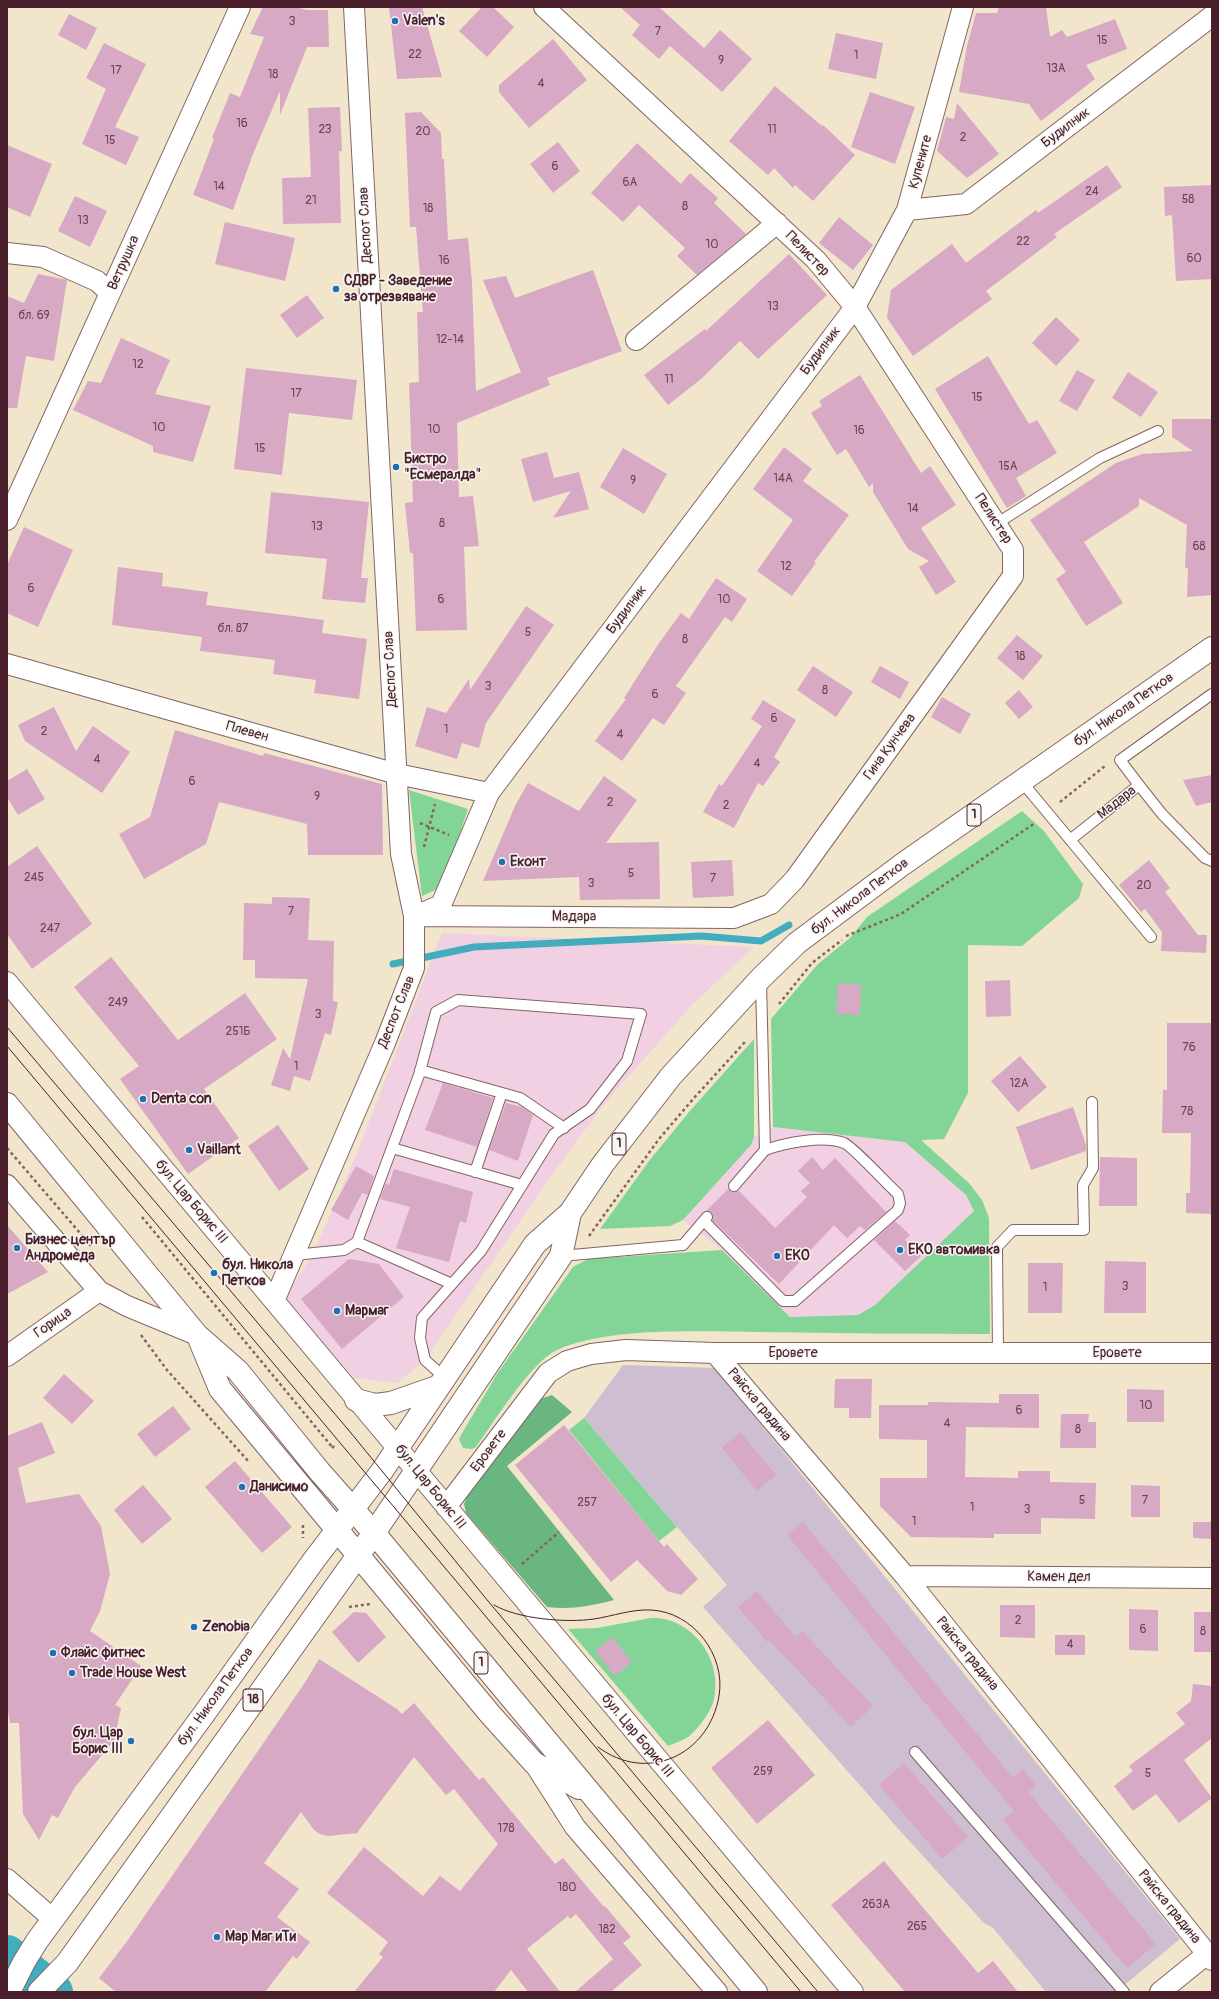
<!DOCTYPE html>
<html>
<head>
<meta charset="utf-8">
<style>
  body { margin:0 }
  #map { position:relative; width:1219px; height:1999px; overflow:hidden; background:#f1e5cc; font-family:Pangolin,sans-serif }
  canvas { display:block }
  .frame { position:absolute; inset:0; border:8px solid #4a1f2b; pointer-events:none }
</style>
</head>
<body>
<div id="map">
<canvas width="1219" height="1999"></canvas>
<div class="frame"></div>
</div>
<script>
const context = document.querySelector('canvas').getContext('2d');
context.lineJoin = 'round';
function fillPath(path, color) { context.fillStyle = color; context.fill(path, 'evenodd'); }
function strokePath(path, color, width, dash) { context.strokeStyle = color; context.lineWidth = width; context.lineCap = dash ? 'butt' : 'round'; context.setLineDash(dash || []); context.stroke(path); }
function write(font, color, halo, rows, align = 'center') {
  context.font = font + ' Pangolin,sans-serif'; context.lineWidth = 3; context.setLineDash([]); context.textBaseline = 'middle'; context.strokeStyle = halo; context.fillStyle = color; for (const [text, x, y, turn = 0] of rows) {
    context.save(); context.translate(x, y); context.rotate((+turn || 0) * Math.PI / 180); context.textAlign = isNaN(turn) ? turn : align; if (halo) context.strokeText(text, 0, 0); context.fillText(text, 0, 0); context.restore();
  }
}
const built = new Path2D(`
  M442 933 754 947 692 1005 604 1104 553 1173 425 1360 397 1383 354 1378 284 1299 314 1252 357 1153Z
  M773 1127 905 1142 966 1195 974 1211 875 1305 858 1315 790 1317 722 1250 683 1220 751 1145 754 1137Z`);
const industrial = new Path2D(`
  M623 1365 715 1368 1180 1939 1116 1992H1046L993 1928 984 1923 894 1824 703 1607 727 1585 584 1418Z`);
const green = new Path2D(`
  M409 790 468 809 442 887 422 896Z
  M1022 811 1044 831 1083 884 1079 898 1022 946 968 945V1093L944 1139 921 1140 969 1183 982 1200 989 1218 990 1334C913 1334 837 1333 760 1332 701 1332 611 1326 557 1350 531 1362 494 1422 476 1447L472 1449 463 1448 459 1439 461 1435 497 1374 573 1267 588 1259 722 1250 790 1317 858 1315 875 1305 974 1211 966 1195 905 1142 773 1127 771 1019 818 964 850 938 867 917Z
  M754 1039V1137L751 1145 683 1220 670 1226 600 1229 649 1161 689 1112Z
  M584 1418 677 1527 659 1541 569 1430Z
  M651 1618C692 1617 723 1659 714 1699 711 1712 698 1729 688 1737 682 1741 674 1743 668 1746L568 1629 597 1628Z`);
const forest = new Path2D(`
  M552 1395 572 1412 507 1466 614 1600C591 1606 570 1610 547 1607L466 1513 464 1504 468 1494 540 1399Z`);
const stream = new Path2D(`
  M393 964 474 947 701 936 761 941 789 925`);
const river = new Path2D(`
  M7 1955 53 1992`);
const building = new Path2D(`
  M263 7H295L307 10H328L329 47H307L280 115V91L253 154 233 210 193 195 214 139 212 138 230 93 240 97 264 37 250 34Z
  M389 7H422L442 77 397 79Z
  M482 7H493L514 27 487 57 459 31Z
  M620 7H659L704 48 720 30 752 59 722 92 670 46 659 59 632 35 640 25Z
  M999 7H1046L1050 37 1062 30 1067 37 1115 19 1127 49 1086 65 1095 79 1041 121 1029 104 959 92 967 46 976 13H997Z
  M69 14 97 28 86 50 58 35Z
  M836 33 883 43 876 79 828 69Z
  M553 39 587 80 529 128 499 92V85Z
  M104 43 146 64 115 127 139 137 126 165 82 144 106 89 86 78Z
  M775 86 822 126 823 125 855 155 813 201 795 185 793 188 774 168 768 175 729 141Z
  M870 92 915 107 895 164 851 147Z
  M957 103 999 154 967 178 937 151 946 117 954 119Z
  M340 107 342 151H339L341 223 283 224 282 178 311 177 308 108Z
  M421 112 441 133 442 159H444L448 240 468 238 472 282 476 391 521 372 483 280 506 276 515 298 593 270 622 351 547 378 550 385 457 423 459 497 473 496 479 546 464 547 467 630 416 631 413 553H410L405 503 413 502 409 383 419 382 417 312H423L416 227H410L405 113Z
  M558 142 580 171 553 193 530 164Z
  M637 143 681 184 690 173 718 198 714 203 746 234 697 275 677 256 685 248 639 205 623 222 591 193Z
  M7 145 52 164 30 217 7 207Z
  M1107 165 1122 187 1054 234 1057 237 986 291 992 299 913 356 887 318 891 290 952 244 966 263 1036 210 1038 213Z
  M1212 185V279L1176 281 1172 215 1165 216 1164 187Z
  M75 196 107 211 90 247 58 231Z
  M839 217 873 245 853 270 819 243Z
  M225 222 295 238 285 281 215 264Z
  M789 254 827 295 758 359 740 341 701 379 668 405 644 375 705 329 706 331Z
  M38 274 67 280 54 361 26 356 17 408H7V296L24 303Z
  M307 295 324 318 297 338 280 315Z
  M1056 317 1080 340 1056 366 1032 343Z
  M121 338 170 360 155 394 211 406 193 462 153 452V446L73 410 88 381 101 383Z
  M988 356 1029 424 1037 420 1057 453 1016 478 1026 496 1007 508 935 389Z
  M246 368 357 380 352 420 289 413 282 475 234 469Z
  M1077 370 1095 380 1077 411 1059 401Z
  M1128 372 1158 392 1141 417 1112 398Z
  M860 375 921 473 930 466 956 505 921 528 956 582 936 595 919 567 929 561 908 549 873 492V483L869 487 846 449 837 455 811 413 822 406 819 401Z
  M1172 419H1212V595L1187 597 1188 568H1185L1187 525 1139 498V506L1084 542 1123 603 1086 626 1056 579 1066 572 1030 520 1116 463 1142 454 1193 451 1172 437Z
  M784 447 812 469 803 481 849 515 814 562 816 563 792 596 757 571 793 520 753 489Z
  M623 448 667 474 644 514 600 487Z
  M547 452 554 478 579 472 589 509 553 518 571 491 533 502 521 459Z
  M271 492 369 502 361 578H368L365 603 322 599 327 559 265 553Z
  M24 527 73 550 38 627 7 613V565Z
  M118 567 163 573 162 586 208 592 206 605 324 620 322 633 367 639 359 699 314 693 316 680 273 674 275 660 200 651 202 637 112 625Z
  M716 578 747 599 732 622 725 617 676 686 686 693 664 725 653 718 622 761 595 741 626 699 624 698 659 643 681 613 689 619Z
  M526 606 554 625 486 723 479 748 462 743 457 759 415 746 427 707 446 713 469 679 470 690Z
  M1017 635 1043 656 1023 680 997 658Z
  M813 666 853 692 836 717 797 690Z
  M880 666 909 682 900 699 871 682Z
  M1019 690 1033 707 1019 719 1005 703Z
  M942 697 971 714 960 734 931 717Z
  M763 700 796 720 774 757 780 762 763 786 758 783 734 828 703 812 719 784 722 786 762 726 751 719Z
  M54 707 76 751 93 726 130 752 102 793 25 741 18 725Z
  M175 730 263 756 264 753 382 784 383 855H308L307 824 219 802 206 844 144 879 119 834 150 817Z
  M27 769 45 799 18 815 7 797V781Z
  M1212 775V802L1196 806 1183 780Z
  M604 776 637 800 606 843 659 842 660 899 580 900 579 877 483 881 515 806 528 783 579 811Z
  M37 846 92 924 32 969 7 934V867Z
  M732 860 734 896 693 898 691 862Z
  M1149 860 1170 888 1165 892 1198 935H1207L1206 953 1161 951 1162 932 1145 909 1141 912 1119 885Z
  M272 897 310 898 308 940 334 941 333 1001 338 1002 331 1035 325 1033 310 1081 294 1076 290 1091 271 1085 283 1048 290 1059 308 979 255 978V960H243L244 903 272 904Z
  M111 957 178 1040 245 993 277 1039 204 1089 239 1138 188 1174 120 1079 139 1066 74 987Z
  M1010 980 1011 1016 986 1017 985 981Z
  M838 983 861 985 860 1015 836 1014Z
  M1167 1023H1211L1212 1214 1186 1213V1193H1190L1191 1133H1162L1163 1090H1167Z
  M1020 1056 1047 1087 1018 1112 991 1081Z
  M443 1083 493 1098 477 1147 425 1130Z
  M506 1103 522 1107 533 1115 518 1161 489 1150Z
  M1073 1107 1086 1145V1151L1031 1170 1016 1127Z
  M278 1125 309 1169 279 1191 248 1146Z
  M812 1157 823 1170 835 1158 886 1212 865 1230 860 1226 847 1238 834 1225 779 1284 712 1220 711 1212 706 1211 728 1189 733 1192 739 1191 775 1228 807 1197 801 1191 810 1183 798 1171Z
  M1100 1157 1137 1158V1206H1099Z
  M356 1166 374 1176 368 1195 362 1193 348 1220 331 1210Z
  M394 1169 473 1192 466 1223 460 1221 449 1262 396 1248 410 1207 380 1199 386 1183 389 1185Z
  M895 1221 910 1235 905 1240 921 1256 905 1271 874 1240Z
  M7 1225 48 1272 7 1294Z
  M349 1259 379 1264 404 1297 342 1349 301 1299Z
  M1105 1261 1146 1262V1313H1104Z
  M1028 1263H1063L1062 1313H1028Z
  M64 1374 94 1401 72 1424 43 1398Z
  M835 1379H872L871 1418H849V1408H834Z
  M1127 1389 1164 1390V1422H1127Z
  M999 1394H1039V1428L966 1427 965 1477 1018 1478V1471H1050V1482L1096 1483 1095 1519 1041 1518V1534H994V1538L911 1537 880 1506V1478H927V1440L879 1439V1405H928V1402L999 1403Z
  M173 1406 191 1429 155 1457 137 1434Z
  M1061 1414H1089L1088 1422H1096V1448H1060Z
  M42 1422 55 1453 18 1468 26 1503 79 1494 101 1526 110 1574 100 1611 90 1631 141 1666 115 1705 121 1708 114 1741 75 1787 58 1818 52 1815 39 1840 23 1814 19 1723H10L7 1706V1436Z
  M564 1425 664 1547 667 1544 698 1579 681 1595 667 1591 637 1560 611 1582 515 1465Z
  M740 1432 776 1475 757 1491 722 1448Z
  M235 1461 292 1527 262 1553 205 1487Z
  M143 1485 172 1519 142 1544 114 1510Z
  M1131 1485 1160 1486V1517H1131Z
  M803 1522 1013 1778 1023 1769 1036 1786 1028 1792 1156 1944 1127 1968 1003 1820 1014 1811 787 1535Z
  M1193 1522H1212V1539L1193 1538Z
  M757 1591 796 1637 802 1631 873 1706 851 1727 769 1640 767 1642 738 1607Z
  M1000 1605H1035V1638L1000 1637Z
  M1129 1609 1158 1610V1651L1129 1650Z
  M354 1612 366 1613 386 1637 358 1663 332 1632Z
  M1194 1612H1212V1652H1194Z
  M1055 1635H1085V1655H1055Z
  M612 1637 632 1662 615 1676 595 1651Z
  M319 1659 397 1709 402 1714 414 1703 479 1780 483 1777 555 1864 563 1858 604 1907 605 1906 631 1937 623 1943 642 1965 611 1992H575L613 1959 576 1914 570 1919 568 1916 527 1949 560 1992H528L511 1970 494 1992H354L383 1957 379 1954 388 1942 327 1893 364 1847 423 1896 440 1876 460 1891 498 1844 454 1789 446 1795 414 1757 357 1833 328 1836 320 1834 314 1830 301 1812 264 1863 299 1889 277 1917 310 1942 297 1959 293 1956 265 1992H116L99 1978 128 1940 306 1681Z
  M1193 1684 1212 1686V1738L1184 1760 1212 1798 1179 1823 1156 1794 1133 1811 1114 1786 1133 1771 1129 1766 1185 1724 1176 1713 1191 1701Z
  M768 1720 815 1775 757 1824 711 1768Z
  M904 1763 968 1837 942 1859 879 1785Z
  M884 1861 978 1973 993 1961 1018 1992H905L831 1905Z`);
const path = new Path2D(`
  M1060 802 1105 766
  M420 823 449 835
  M424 847 435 804
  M846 936 901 914 1035 823
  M779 1004 812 963 842 940
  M7 1148 92 1247
  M142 1217 333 1448
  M589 1236 659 1139 694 1098 745 1042
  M141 1335 167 1370 249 1462
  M332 1448 336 1444
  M303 1525V1538
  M522 1564 559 1532
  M349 1607 370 1604`);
const service = new Path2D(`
  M996 524 1100 458 1158 431
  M1022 782 1151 937
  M1139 785 1120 760 1212 694
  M1070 840 1139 785 1162 814 1205 858 1212 861
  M420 1070 520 1098 564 1128
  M392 1148 522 1185
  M475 1172 502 1093
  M734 1186 765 1150 761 981
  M704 1221 783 1301H795L898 1210 900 1203 898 1194C889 1186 851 1145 844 1143 823 1135 785 1143 765 1150
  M294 1255 344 1250 357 1242
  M561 1256 683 1245 707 1217
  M998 1352 997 1247 1013 1230H1084L1083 1185 1093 1168 1092 1102
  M444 1377 425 1360 420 1338 422 1318 481 1251 554 1134 590 1109 627 1061 641 1014 458 1000 436 1012 419 1075 357 1242 452 1284
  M915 1752 1124 1992`);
const minor = new Path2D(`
  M907 210 966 204 1212 16
  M7 253 43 257 97 281 110 293
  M636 340 777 223
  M7 520 240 7
  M7 664 397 774 489 793
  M418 915 441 905 489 793 855 307 907 210 963 7
  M414 916 734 918 771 904 795 879 1013 576V550L855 307 816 260 544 7
  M7 982C289 1319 571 1655 853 1992
  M7 1185 99 1291 127 1306 197 1335
  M274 1301 385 1043 414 968V916L401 854 354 7
  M715 1353 905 1576 1212 1960
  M7 1356 99 1291
  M446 1507 548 1373 567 1361 591 1354 626 1350 715 1353H1212
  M905 1576 1212 1578
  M534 1763 575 1827 717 1992
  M7 1879 53 1919
  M1160 1992 1207 1954`);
const primary = new Path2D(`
  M7 1104 197 1335 238 1371 320 1472 374 1533 756 1992
  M200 1341 220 1389 490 1714 534 1763 579 1788`);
const trunk = new Path2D(`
  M356 1400 375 1405 391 1403 437 1387
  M9 1992 24 1962 37 1941 204 1714 314 1560 382 1471 535 1244 570 1213 603 1164 671 1076 761 978 797 943 903 864 1212 648
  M39 1992 67 1963 374 1533 561 1256 570 1213`);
const tram = new Path2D(`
  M7 1027 351 1433 488 1601 818 1992
  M7 1046 801 1992
  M494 1605C518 1619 566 1623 594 1619 613 1616 632 1609 651 1610 693 1612 726 1655 719 1696 709 1755 647 1784 598 1747`);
const markers = [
  [395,21,4,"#1f6fb2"],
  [336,289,4,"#1f6fb2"],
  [396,467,4,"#1f6fb2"],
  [502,862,4,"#1f6fb2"],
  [143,1099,4,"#1f6fb2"],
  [189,1150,4,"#1f6fb2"],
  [17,1248,4,"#1f6fb2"],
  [900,1250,4,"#1f6fb2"],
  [777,1256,4,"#1f6fb2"],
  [214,1273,4,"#1f6fb2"],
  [337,1311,4,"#1f6fb2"],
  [242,1487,4,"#1f6fb2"],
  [194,1627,4,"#1f6fb2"],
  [53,1653,4,"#1f6fb2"],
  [72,1673,4,"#1f6fb2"],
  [131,1741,4,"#1f6fb2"],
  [217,1937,4,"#1f6fb2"]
];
const numberNames = [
  ["3",292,22],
  ["7",658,32],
  ["15",1102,41],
  ["22",415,55],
  ["1",856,56],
  ["9",721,61],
  ["13А",1056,69],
  ["17",116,71],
  ["18",273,75],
  ["4",541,84],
  ["16",242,124],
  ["23",325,130],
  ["11",772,130],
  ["20",423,132],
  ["2",963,138],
  ["15",110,141],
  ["6",555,167],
  ["6А",630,183],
  ["14",219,187],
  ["24",1092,192],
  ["58",1188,200],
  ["21",311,201],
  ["8",685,207],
  ["18",428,209],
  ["13",83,221],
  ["22",1023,242],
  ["10",712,245],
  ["60",1194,259],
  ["16",444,261],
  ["13",773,307],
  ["бл. 69",34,316],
  ["12-14",450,340],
  ["12",138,365],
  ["11",669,380],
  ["17",296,394],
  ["15",977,398],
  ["10",159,428],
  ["10",434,430],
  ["16",859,431],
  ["15",260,449],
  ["15А",1008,467],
  ["14А",783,479],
  ["9",633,481],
  ["14",913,509],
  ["8",442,524],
  ["13",317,527],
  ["68",1199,547],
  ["12",786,567],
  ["6",31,589],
  ["6",441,600],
  ["10",724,600],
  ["бл. 87",233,629],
  ["5",528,633],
  ["8",685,640],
  ["18",1020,657],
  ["3",488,687],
  ["8",825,691],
  ["6",655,695],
  ["6",774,719],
  ["1",446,730],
  ["2",44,732],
  ["4",620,735],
  ["4",97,760],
  ["4",757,764],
  ["6",192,782],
  ["9",317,797],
  ["2",610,803],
  ["2",726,806],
  ["5",631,874],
  ["245",34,878],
  ["7",713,879],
  ["3",591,884],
  ["20",1144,886],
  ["7",291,912],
  ["247",50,929],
  ["249",118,1003],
  ["3",318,1015],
  ["251Б",238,1032],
  ["76",1189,1048],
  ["1",296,1067],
  ["12А",1019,1084],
  ["78",1187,1112],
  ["3",1125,1287],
  ["1",1045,1288],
  ["10",1146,1406],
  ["6",1019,1411],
  ["4",947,1424],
  ["8",1078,1430],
  ["5",1082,1501],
  ["7",1145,1501],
  ["257",587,1503],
  ["1",972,1508],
  ["3",1027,1510],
  ["1",914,1522],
  ["2",1018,1621],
  ["6",1143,1630],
  ["8",1203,1632],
  ["4",1070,1645],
  ["259",763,1772],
  ["5",1148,1774],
  ["178",506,1829],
  ["180",567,1888],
  ["263А",876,1905],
  ["265",917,1927],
  ["182",607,1930]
];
const shields = [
  [974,815,14],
  [619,1144,14],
  [481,1663,14],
  [253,1700,20]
];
const shieldNames = [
  ["1",974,815],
  ["1",619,1144],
  ["1",481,1663],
  ["18",253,1700]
];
const poiNames = [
  ["Valen's",403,21],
  ["СДВР - Заведение",344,281],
  ["за отрезвяване",344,297],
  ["Бистро",404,459],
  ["\"Есмералда\"",404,475],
  ["Еконт",510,862],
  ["Denta con",151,1099],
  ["Vaillant",197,1150],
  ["Бизнес център",25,1240],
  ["Андромеда",25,1256],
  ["EKO автомивка",908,1250],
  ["EKO",785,1256],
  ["бул. Никола",222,1265],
  ["Петков",222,1281],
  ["Мармаг",345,1311],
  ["Данисимо",250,1487],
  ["Zenobia",202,1627],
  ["Флайс фитнес",61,1653],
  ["Trade House West",80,1673],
  ["бул. Цар",123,1733,"right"],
  ["Борис ІІІ",123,1749,"right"],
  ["Мар Маг иТи",225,1937]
];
const streetNames = [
  ["Будилник",1066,128,-37],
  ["Купените",921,162,-75],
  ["Деспот Слав",366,225,-93],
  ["Пелистер",807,254,46],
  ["Ветрушка",124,263,-66],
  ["Будилник",821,351,-53],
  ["Пелистер",993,519,57],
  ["Будилник",627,610,-53],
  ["Деспот Слав",391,669,-93],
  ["бул. Никола Петков",1124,710,-35],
  ["Плевен",247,732,16],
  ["Гина Кунчева",890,747,-54],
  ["Мадара",1117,803,-38],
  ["бул. Никола Петков",860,897,-37],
  ["Мадара",574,917],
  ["Деспот Слав",397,1012,-68],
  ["бул. Цар Борис III",191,1202,50],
  ["Горица",53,1323,-35],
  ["Еровете",793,1353],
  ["Еровете",1117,1353],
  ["Райска градина",759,1405,50],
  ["Еровете",489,1451,-53],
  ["бул. Цар Борис III",430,1487,51],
  ["Камен дел",1059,1577],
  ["Райска градина",967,1654,51],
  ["бул. Никола Петков",216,1697,-54],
  ["бул. Цар Борис III",637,1736,50],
  ["Райска градина",1169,1907,51]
];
fillPath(built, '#f1d0e3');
fillPath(industrial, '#cebed1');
fillPath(green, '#82d597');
fillPath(forest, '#69b680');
strokePath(stream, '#41adbf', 7);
strokePath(river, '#41adbf', 40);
fillPath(building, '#d8a9c4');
strokePath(service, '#846463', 12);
strokePath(minor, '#846463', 22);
strokePath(primary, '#846463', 24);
strokePath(trunk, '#846463', 24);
strokePath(path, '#846463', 2.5, [3, 3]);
strokePath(service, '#fff', 10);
strokePath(minor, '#fff', 20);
strokePath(primary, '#fff', 22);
strokePath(trunk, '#fff', 22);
strokePath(tram, '#4a1f2b', 1);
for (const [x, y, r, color] of markers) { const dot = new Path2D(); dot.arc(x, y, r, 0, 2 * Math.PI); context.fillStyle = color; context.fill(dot); strokePath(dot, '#f6f6f2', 1.5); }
write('12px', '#6e4251', null, numberNames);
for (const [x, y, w] of shields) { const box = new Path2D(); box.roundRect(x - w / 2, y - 11, w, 22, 3); context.fillStyle = '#f6f6f2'; context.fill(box); strokePath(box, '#4a1f2b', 1); }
write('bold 13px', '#4a1f2b', null, shieldNames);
write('bold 14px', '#4a1f2b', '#f6f6f2', poiNames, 'left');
write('14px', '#4a1f2b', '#f6f6f2', streetNames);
</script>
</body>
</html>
